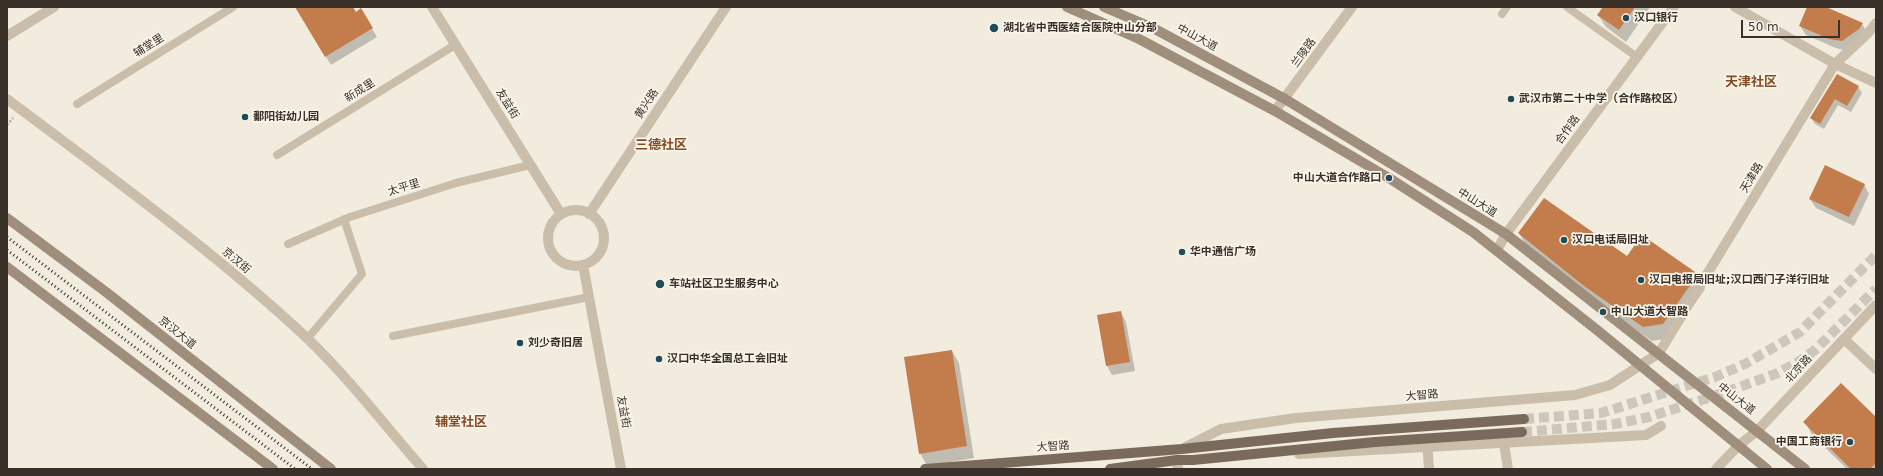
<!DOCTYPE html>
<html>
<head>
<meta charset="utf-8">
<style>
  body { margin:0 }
  #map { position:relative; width:1883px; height:476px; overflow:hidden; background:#f2ecde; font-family:"DejaVu Sans",sans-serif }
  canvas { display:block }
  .frame { position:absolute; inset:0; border:8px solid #383029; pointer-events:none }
  .scale { position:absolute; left:1741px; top:20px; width:99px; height:18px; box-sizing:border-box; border:2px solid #383029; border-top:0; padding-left:5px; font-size:12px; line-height:14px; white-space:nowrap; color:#383029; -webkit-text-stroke:3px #faf5ea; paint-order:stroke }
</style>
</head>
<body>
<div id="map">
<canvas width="1883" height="476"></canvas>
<div class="frame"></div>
<div class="scale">50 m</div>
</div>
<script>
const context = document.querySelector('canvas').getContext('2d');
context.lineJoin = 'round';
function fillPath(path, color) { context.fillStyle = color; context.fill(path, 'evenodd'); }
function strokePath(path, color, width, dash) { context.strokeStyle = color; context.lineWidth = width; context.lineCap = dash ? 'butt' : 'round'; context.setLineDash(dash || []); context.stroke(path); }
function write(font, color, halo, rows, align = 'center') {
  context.font = font + ' "DejaVu Sans","Noto Sans SC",sans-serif'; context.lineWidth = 3.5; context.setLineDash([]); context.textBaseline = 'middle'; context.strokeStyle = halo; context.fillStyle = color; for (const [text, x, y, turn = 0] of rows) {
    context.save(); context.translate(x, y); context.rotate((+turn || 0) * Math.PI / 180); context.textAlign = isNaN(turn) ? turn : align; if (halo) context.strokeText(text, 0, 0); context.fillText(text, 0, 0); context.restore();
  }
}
const shadow = new Path2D(`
  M301 7H351L355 13 361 10 377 37 331 65 303 19Z
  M1603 7H1650L1626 42 1606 27 1598 15Z
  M1808 7H1824L1862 24 1868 34 1847 51 1836 48 1806 35 1800 26Z
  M1837 75 1858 87 1862 93 1851 112 1838 105 1824 129 1815 124 1811 118Z
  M1864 184 1869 194 1854 226 1816 208 1810 199Z
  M1519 233 1697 275 1705 289 1671 338 1652 341 1593 300 1527 248Z
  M1121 312 1126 322 1135 371 1112 375 1107 366Z
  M952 351 959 363 974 458 927 466 920 453Z
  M1876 418V469H1847L1812 435 1805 422Z`);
const building = new Path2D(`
  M295 7H353L356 12 361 8 373 28 325 57Z
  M1603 7H1635L1619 30 1597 15Z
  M1807 7H1826L1863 23 1859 29 1842 41 1829 39 1799 26Z
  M1837 74 1859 86 1847 106 1835 99 1820 124 1810 118Z
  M1825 165 1865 184 1849 217 1809 199Z
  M1544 198 1627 256 1642 235 1698 274 1663 324 1643 327 1584 286 1518 233Z
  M1121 311 1130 362 1106 366 1097 315Z
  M952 350 967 446 919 454 904 357Z
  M1841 383 1876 417V463L1870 469H1851L1803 422Z`);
const primaryTunnel = new Path2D(`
  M1524 419 1601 413 1715 377 1745 364 1800 332 1876 255
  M1522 432 1615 424 1649 417 1720 394 1778 373 1798 362 1815 350 1876 289`);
const path = new Path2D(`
  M7 125 13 118`);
const service = new Path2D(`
  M1567 7 1637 57
  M1502 14 1507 7
  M77 104 233 7
  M277 155 455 45
  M288 244 350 217 456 183 530 165
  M393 336 589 297
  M307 339 362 274 344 219`);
const pedestrian = new Path2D(`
  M1299 454 1646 435 1661 426`);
const minor = new Path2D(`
  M7 36 54 7
  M7 99C104 172 204 244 294 326 341 368 381 421 423 469
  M1844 339 1876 369
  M1427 439 1429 469
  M1504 443 1508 469`);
const tertiary = new Path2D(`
  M432 7 561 214
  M1735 7 1835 64 1876 83
  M1275 111 1352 7
  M548 238a28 28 0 1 1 56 0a28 28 0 1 1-56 0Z
  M589 214 726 7
  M1497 250 1506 234 1674 7
  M583 265 621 469
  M1182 449 1221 429 1296 418 1575 395 1610 385 1659 353 1835 64 1869 32 1876 23
  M1177 460 1178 469
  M1716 469 1738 446 1757 431 1876 305`);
const secondary = new Path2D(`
  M1067 7 1139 39 1275 111 1389 178 1473 232 1597 330 1767 469
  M1104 7 1153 28 1285 99 1506 234 1805 469
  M7 218 106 292 331 469
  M7 267 273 469`);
const primary = new Path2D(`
  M925 469 1182 449 1333 433 1524 419
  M1110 469 1177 460H1193L1375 442 1522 432`);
const rail = new Path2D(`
  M7 237 312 469
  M7 250 295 469`);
const markers = [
  [1626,18,4,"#204b58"],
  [994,28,5,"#204b58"],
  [1511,99,4,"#204b58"],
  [245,117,4,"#204b58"],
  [1389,178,4,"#204b58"],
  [1564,240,4,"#204b58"],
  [1182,252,4,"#204b58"],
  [1641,280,4,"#204b58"],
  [660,284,5,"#204b58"],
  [1603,312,4,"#204b58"],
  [520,343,4,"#204b58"],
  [659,359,4,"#204b58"],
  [1850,442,4,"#204b58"]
];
const poiNames = [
  ["汉口银行",1634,18],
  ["湖北省中西医结合医院中山分部",1003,28],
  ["武汉市第二十中学（合作路校区）",1519,99],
  ["鄱阳街幼儿园",253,117],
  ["中山大道合作路口",1381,178,"right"],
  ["汉口电话局旧址",1572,240],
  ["华中通信广场",1190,252],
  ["汉口电报局旧址;汉口西门子洋行旧址",1649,280],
  ["车站社区卫生服务中心",669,284],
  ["中山大道大智路",1611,312],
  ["刘少奇旧居",528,343],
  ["汉口中华全国总工会旧址",667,359],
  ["中国工商银行",1842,442,"right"]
];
const streetNames = [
  ["中山大道",1197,38,28],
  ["辅堂里",149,46,-32],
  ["兰陵路",1304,53,-54],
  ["新成里",360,91,-32],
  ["友益街",507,104,58],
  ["黄兴路",647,104,-57],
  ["合作路",1568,130,-54],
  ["天津路",1752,178,-59],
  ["太平里",404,188,-17],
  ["中山大道",1477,203,32],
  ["京汉街",236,261,40],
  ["京汉大道",177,333,39],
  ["北京路",1799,369,-47],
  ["大智路",1422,396,-5],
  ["中山大道",1736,399,38],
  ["友益街",623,412,80],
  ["大智路",1053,447,-4]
];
const quarterNames = [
  ["天津社区",1751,83],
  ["三德社区",661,146],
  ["辅堂社区",461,423]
];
fillPath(shadow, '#0003');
fillPath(building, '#c37c4b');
strokePath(primaryTunnel, '#cdc6ba', 10, [10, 5]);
strokePath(path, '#b6a894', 2.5, [2, 2]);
strokePath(service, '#cabeaa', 8);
strokePath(pedestrian, '#cabeaa', 10);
strokePath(minor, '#cabeaa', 10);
strokePath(tertiary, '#cabeaa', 10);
strokePath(secondary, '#9e8e7b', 10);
strokePath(primary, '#796a5b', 10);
strokePath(rail, '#383029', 3, [1, 3]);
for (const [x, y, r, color] of markers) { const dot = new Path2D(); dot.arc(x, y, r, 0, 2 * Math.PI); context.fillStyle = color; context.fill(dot); strokePath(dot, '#faf5ea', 1.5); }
write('bold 11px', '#383029', '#faf5ea', poiNames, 'left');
write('11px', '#383029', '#faf5ea', streetNames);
write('bold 13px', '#854b24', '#faf5ea', quarterNames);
</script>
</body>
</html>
